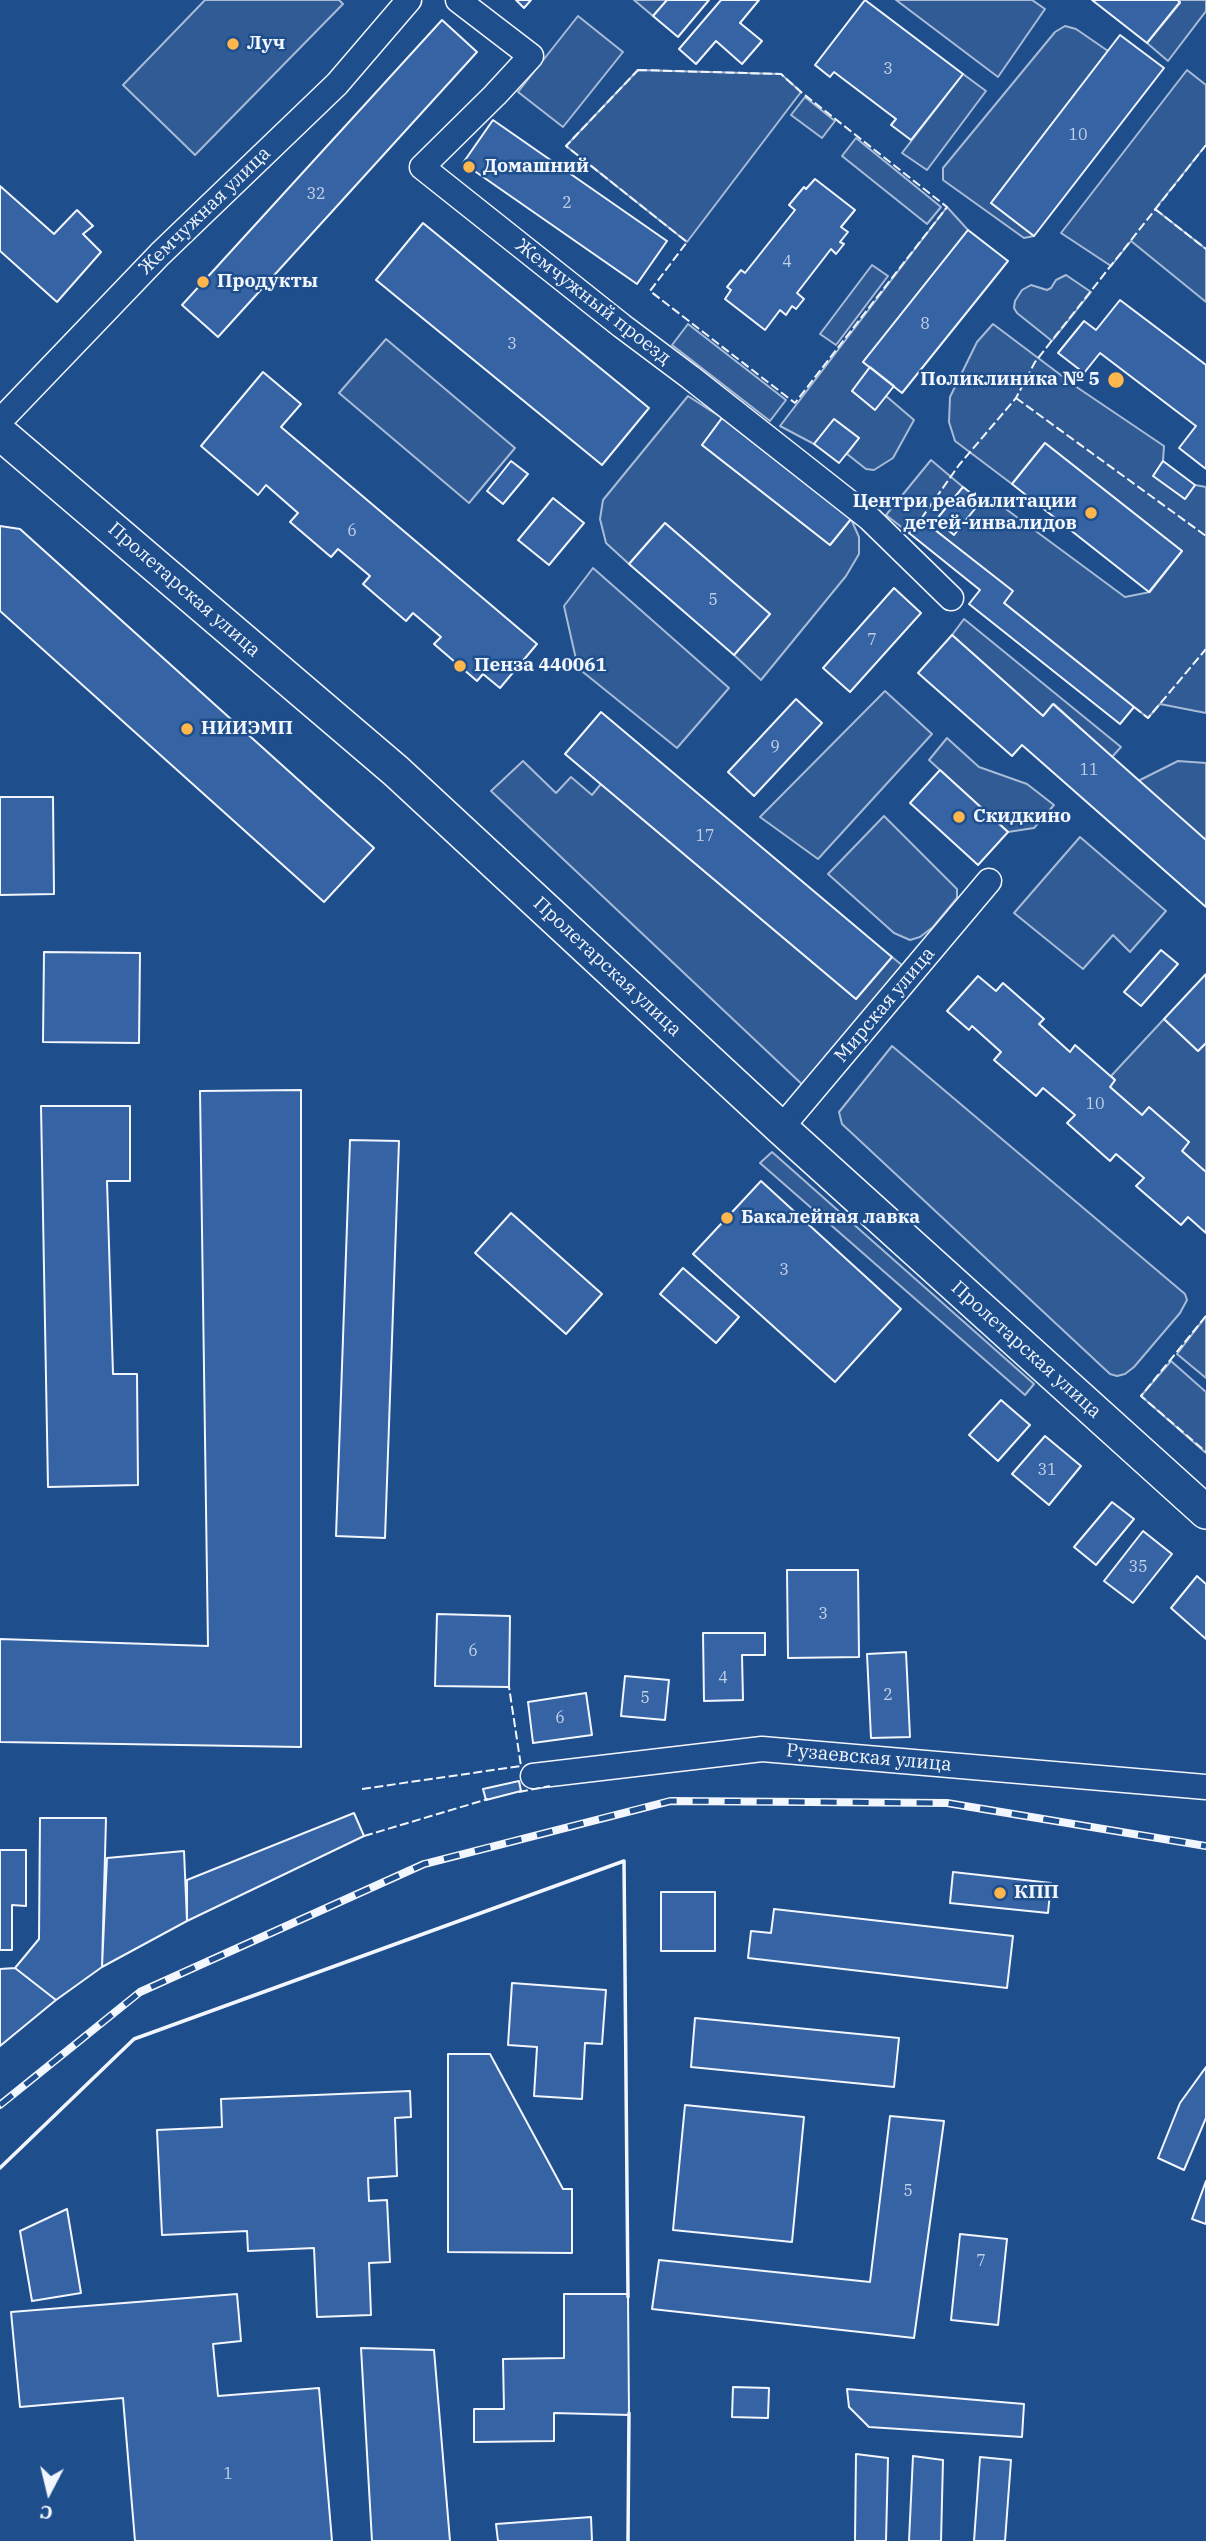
<!DOCTYPE html>
<html>
<head>
<meta charset="utf-8">
<style>
  body { margin:0 }
  #map { position:relative; width:1206px; height:2541px; overflow:hidden; background:#1f4e8c; font-family:"IBM Plex Serif",serif }
  canvas { display:block }
  .north { position:absolute; left:14px; top:2457px; width:70px; height:70px; -webkit-text-stroke:5px #1f4e8c; paint-order:stroke; rotate:187deg; font-size:19px; font-weight:700; line-height:28px; text-align:center; color:#f2f6ff }
  .north::after { content:''; display:block; margin:auto; width:24px; height:32px; background:#f2f6ff; clip-path:polygon(50% 0,100% 100%,50% 72%,0 100%) }
</style>
</head>
<body>
<div id="map">
<canvas width="1206" height="2541"></canvas>
<div class="north">С</div>
</div>
<script>
const context = document.querySelector('canvas').getContext('2d');
context.lineJoin = 'round';
function fillPath(path, color) { context.fillStyle = color; context.fill(path, 'evenodd'); }
function strokePath(path, color, width, dash) { context.strokeStyle = color; context.lineWidth = width; context.lineCap = dash ? 'butt' : 'round'; context.setLineDash(dash || []); context.stroke(path); }
function write(font, color, halo, rows, align = 'center') {
  context.font = font + ' "IBM Plex Serif",serif'; context.lineWidth = 5; context.setLineDash([]); context.textBaseline = 'middle'; context.strokeStyle = halo; context.fillStyle = color; for (const [text, x, y, turn = 0] of rows) {
    context.save(); context.translate(x, y); context.rotate((+turn || 0) * Math.PI / 180); context.textAlign = isNaN(turn) ? turn : align; if (halo) context.strokeText(text, 0, 0); context.fillText(text, 0, 0); context.restore();
  }
}
const built = new Path2D(`
  M205 0H339L343 4 195 155 123 85Z
  M634 0H667L653 16Z
  M896 0H1032L1045 9 998 77Z
  M1177 0H1206V11L1168 61 1147 43 1180 3Z
  M578 16 623 52 563 127 518 92Z
  M1065 26 1076 29 1108 51 991 203 1034 236 1024 238 943 180V168L1055 32Z
  M638 70 781 74 801 92 687 242 566 146Z
  M1187 70 1206 85V145L1155 209 1206 249V302L1131 241 1111 266 1061 233Z
  M963 74 986 91 927 170 902 153Z
  M805 97 835 121 822 138 791 115Z
  M856 138 941 207 927 224 842 156Z
  M947 207 968 230 863 362 870 367 852 391 875 409 886 396 914 420 893 458 874 470 866 469 847 454 859 438 834 419 814 444 780 426Z
  M872 265 888 276 836 345 820 334Z
  M1066 275 1091 292 1052 341 1017 313 1014 308 1015 301 1022 290 1031 285 1047 290 1051 288 1056 280Z
  M688 324 786 400 770 421 672 345Z
  M993 324 1078 388 1164 446 1163 461 1154 475 1185 499 1195 485 1206 487V713L1160 704 1148 718 1004 603 1012 591 921 519 909 533 886 515 931 460 963 487 937 520 954 534 981 501 991 498 1125 597 1150 592 1182 551 1045 443 1012 484 955 441 949 422 950 397 977 342Z
  M386 339 515 448 469 503 339 393Z
  M688 396 722 418 702 445 830 545 851 519 859 537V554L846 576 761 680 734 655 770 614 665 523 629 564 606 543 600 519 603 500Z
  M593 568 729 688 677 748 578 668 564 606Z
  M964 619 1121 747 1112 757 1054 704 1043 716 952 635Z
  M885 691 932 734 818 859 760 817Z
  M947 738 979 767 1027 784 1054 805 1034 828 1008 832 929 760Z
  M523 761 556 793 571 777 592 795 601 784 856 999 892 957 903 966 807 1089 491 791Z
  M1178 761 1206 763V840L1138 781Z
  M884 816 957 889V898L933 927 920 937 910 940 894 933 828 874Z
  M1080 837 1166 911 1130 952 1113 935 1083 969 1014 913Z
  M1164 1019 1198 1051 1206 1043V1172L1182 1151 1189 1142 1142 1115 1110 1087 1115 1080 1111 1076Z
  M892 1046 1185 1294 1187 1300 1180 1313 1134 1367 1125 1374 1117 1376 1110 1374 842 1124 839 1112Z
  M772 1152 1034 1384 1025 1395 760 1163Z
  M1206 1316V1378L1177 1354Z
  M1171 1361 1206 1392V1453L1141 1396Z`);
const building = new Path2D(`
  M516 0H531L524 8Z
  M667 0H709L678 37 653 16Z
  M721 0H759L740 23 762 41 742 64 716 41 696 64 679 49Z
  M865 0 963 74 911 140 891 125 896 119 834 72 830 77 815 65Z
  M1092 0H1177L1180 2 1147 43Z
  M442 20 477 52 218 337 182 305Z
  M1120 35 1164 68 1034 236 991 203Z
  M493 120 667 241 637 284 463 163Z
  M815 179 855 210 841 227 848 232 840 242 844 244 836 254 831 249 797 293 804 299 796 309 792 306 786 315 780 310 765 330 725 299 731 290 727 287 741 270 745 273 795 210 789 205 804 187 806 189Z
  M0 186 54 234 77 210 93 226 83 234 101 252 57 302 0 251Z
  M423 223 649 408 602 465 376 280Z
  M968 230 1008 261 902 393 863 362Z
  M1120 300 1206 365V469L1179 448 1196 426 1100 353 1084 373 1058 353 1084 321 1096 330Z
  M870 367 894 386 875 410 852 391Z
  M263 372 301 404 281 427 537 644 500 688 483 674 477 681 434 644 441 637 413 613 406 621 363 584 370 576 338 549 331 557 290 522 298 513 266 485 258 495 201 446Z
  M722 418 851 519 830 545 702 445Z
  M834 419 859 438 839 463 814 444Z
  M1045 443 1182 551 1149 592 1012 484Z
  M511 461 528 474 503 504 487 491Z
  M1163 461 1195 485 1185 499 1153 476Z
  M963 487 981 501 954 535 936 520Z
  M553 498 584 523 549 565 518 540Z
  M921 519 1013 591 1004 603 1134 707 1120 724 969 604 980 590 909 533Z
  M665 523 770 614 734 655 629 564Z
  M0 526 20 529 374 848 324 902 0 611Z
  M894 588 921 613 850 692 823 668Z
  M952 635 1043 716 1053 704 1206 840V907L1022 745 1012 756 918 673Z
  M796 699 822 723 754 796 728 772Z
  M601 712 892 957 856 999 565 754Z
  M940 770 1008 832 978 865 910 803Z
  M0 797H53L54 894 0 895Z
  M1161 950 1178 964 1141 1006 1124 992Z
  M44 952 140 953 139 1043 43 1042Z
  M1206 974V1043L1198 1051 1164 1019Z
  M978 976 996 991 1003 983 1044 1019 1039 1024 1070 1052 1075 1045 1115 1080 1110 1087 1142 1115 1149 1107 1189 1142 1182 1151 1206 1172V1233L1188 1217 1181 1225 1136 1186 1144 1178 1116 1154 1110 1161 1067 1123 1075 1115 1043 1088 1036 1096 994 1060 1001 1052 972 1026 969 1030 947 1011Z
  M301 1090V1747L0 1742V1639L208 1646 200 1091Z
  M41 1106H130V1181H107L113 1374H137L138 1485 48 1487Z
  M350 1140 399 1141 385 1538 336 1536Z
  M761 1181 901 1309 835 1382 693 1254Z
  M511 1213 602 1294 566 1334 475 1253Z
  M683 1268 739 1317 716 1343 660 1294Z
  M1001 1400 1030 1425 998 1461 969 1435Z
  M1045 1436 1081 1466 1049 1505 1012 1474Z
  M1112 1502 1134 1519 1096 1565 1074 1547Z
  M1143 1531 1172 1554 1133 1603 1104 1581Z
  M787 1570H858L859 1657 788 1658Z
  M1197 1576 1206 1584V1639L1171 1608Z
  M437 1614 510 1616 509 1687 435 1686Z
  M703 1633H765V1655H742L743 1700 704 1701Z
  M906 1652 910 1737 871 1738 867 1654Z
  M625 1676 669 1680 665 1720 621 1716Z
  M586 1693 592 1735 533 1743 528 1702Z
  M519 1781 521 1791 486 1800 483 1789Z
  M354 1813 364 1836 187 1921V1880Z
  M40 1818H106L102 1967 56 2000 15 1968 39 1939Z
  M0 1850H26V1906L12 1905V1950H0Z
  M184 1851 187 1921 102 1967 107 1858Z
  M953 1872 1051 1883 1048 1913 950 1903Z
  M661 1892H715V1951H661Z
  M774 1909 1013 1936 1007 1988 748 1958 751 1931 771 1933Z
  M15 1968 56 2000 0 2046V1969Z
  M512 1983 606 1990 602 2044 585 2043 582 2099 534 2096 537 2047 508 2045Z
  M695 2018 899 2038 894 2087 691 2067Z
  M448 2054H490L563 2189H572V2253L448 2252Z
  M1206 2067V2118L1184 2170 1158 2158 1180 2103Z
  M410 2091 411 2117 395 2118 397 2176 368 2178 369 2201 387 2200 390 2262 369 2263 371 2315 317 2317 314 2248 248 2251 247 2231 162 2235 157 2130 222 2127 221 2099Z
  M685 2105 804 2117 792 2242 673 2230Z
  M890 2116 944 2121 914 2338 652 2309 659 2260 870 2282Z
  M1206 2181V2224L1192 2219Z
  M67 2209 81 2293 32 2301 20 2231Z
  M960 2234 1007 2239 998 2325 951 2320Z
  M237 2294 241 2341 213 2344 218 2396 319 2388 332 2541H135L123 2398 20 2407 11 2312Z
  M564 2294H628L629 2415 554 2413V2441L474 2442V2409H504L503 2359 564 2358Z
  M361 2348 434 2350 450 2541H372Z
  M733 2387 769 2388 768 2418 732 2417Z
  M847 2389 1024 2404 1022 2437 869 2427 849 2407Z
  M856 2454 888 2458 886 2541H855Z
  M913 2456 943 2460 941 2541H909Z
  M980 2457 1011 2460 1005 2541H974Z
  M591 2517 592 2541H498L496 2524Z`);
const minor = new Path2D(`
  M458 0 531 56 495 95 422 167 622 326 690 377 869 518 951 598
  M0 421 160 254 337 84 409 0
  M781 1128 989 881
  M533 1776 762 1749 1206 1787`);
const secondary = new Path2D(`
  M0 433 396 771 781 1128 1206 1512`);
const rail = new Path2D(`
  M0 2105 140 1992 424 1864 670 1801 947 1803 1206 1846`);
const fence = new Path2D(`
  M638 70 781 74 801 92 947 207 795 403 650 291 687 242 566 146Z
  M1155 209 1206 249
  M1016 398 1206 536
  M921 519 959 465 1016 398 1035 362 1206 145
  M1134 707 1148 718 1206 649
  M1206 1316 1141 1396 1206 1452
  M362 1789 521 1766 509 1687
  M519 1792 550 1786
  M364 1836 488 1799`);
const wall = new Path2D(`
  M0 2168 134 2039 624 1861 628 2297
  M628 2541 629 2413`);
const markers = [
  [233,44,7,"#ffb74d"],
  [469,167,7,"#ffb74d"],
  [203,282,7,"#ffb74d"],
  [1116,380,9,"#ffb74d"],
  [1091,513,7,"#ffb74d"],
  [460,666,7,"#ffb74d"],
  [187,729,7,"#ffb74d"],
  [959,817,7,"#ffb74d"],
  [727,1218,7,"#ffb74d"],
  [1000,1893,7,"#ffb74d"]
];
const numberNames = [
  ["3",888,69],
  ["10",1078,135],
  ["32",316,194],
  ["2",567,203],
  ["4",787,262],
  ["8",925,324],
  ["3",512,344],
  ["6",352,531],
  ["5",713,600],
  ["7",872,640],
  ["9",775,747],
  ["11",1089,770],
  ["17",705,836],
  ["10",1095,1104],
  ["3",784,1270],
  ["31",1047,1470],
  ["35",1138,1567],
  ["3",823,1614],
  ["6",473,1651],
  ["4",723,1678],
  ["2",888,1695],
  ["5",645,1698],
  ["6",560,1718],
  ["5",908,2191],
  ["7",981,2261],
  ["1",228,2474]
];
const poiNames = [
  ["Луч",247,44],
  ["Домашний",483,167],
  ["Продукты",217,282],
  ["Поликлиника № 5",1100,380,"right"],
  ["Центри реабилитации",1077,502,"right"],
  ["детей-инвалидов",1077,524,"right"],
  ["Пенза 440061",474,666],
  ["НИИЭМП",201,729],
  ["Скидкино",973,817],
  ["Бакалейная лавка",741,1218],
  ["КПП",1014,1893]
];
const streetNames = [
  ["Жемчужная улица",205,211,-44],
  ["Жемчужный проезд",593,302,38],
  ["Пролетарская улица",184,590,41],
  ["Пролетарская улица",607,967,43],
  ["Мирская улица",885,1005,-50],
  ["Пролетарская улица",1026,1350,42],
  ["Рузаевская улица",869,1758,5]
];
fillPath(built, '#305b95');
strokePath(built, '#a8bbd7', 2);
fillPath(building, '#3563a3');
strokePath(building, '#f2f6ff', 2);
strokePath(minor, '#f2f6ff', 27);
strokePath(secondary, '#f2f6ff', 36);
strokePath(minor, '#1f4e8c', 24);
strokePath(secondary, '#1f4e8c', 33);
strokePath(rail, '#f2f6ff', 8);
strokePath(rail, '#1f4e8c', 5, [16]);
strokePath(fence, '#f2f6ff', 2, [9, 3.5]);
strokePath(wall, '#f2f6ff', 3.5);
for (const [x, y, r, color] of markers) { const dot = new Path2D(); dot.arc(x, y, r, 0, 2 * Math.PI); context.fillStyle = color; context.fill(dot); strokePath(dot, '#1f4e8c', 2.5); }
write('16px', '#c3d1e8', null, numberNames);
write('bold 19px', '#f2f6ff', '#1f4e8c', poiNames, 'left');
write('19px', '#f2f6ff', '#1f4e8c', streetNames);
</script>
</body>
</html>
